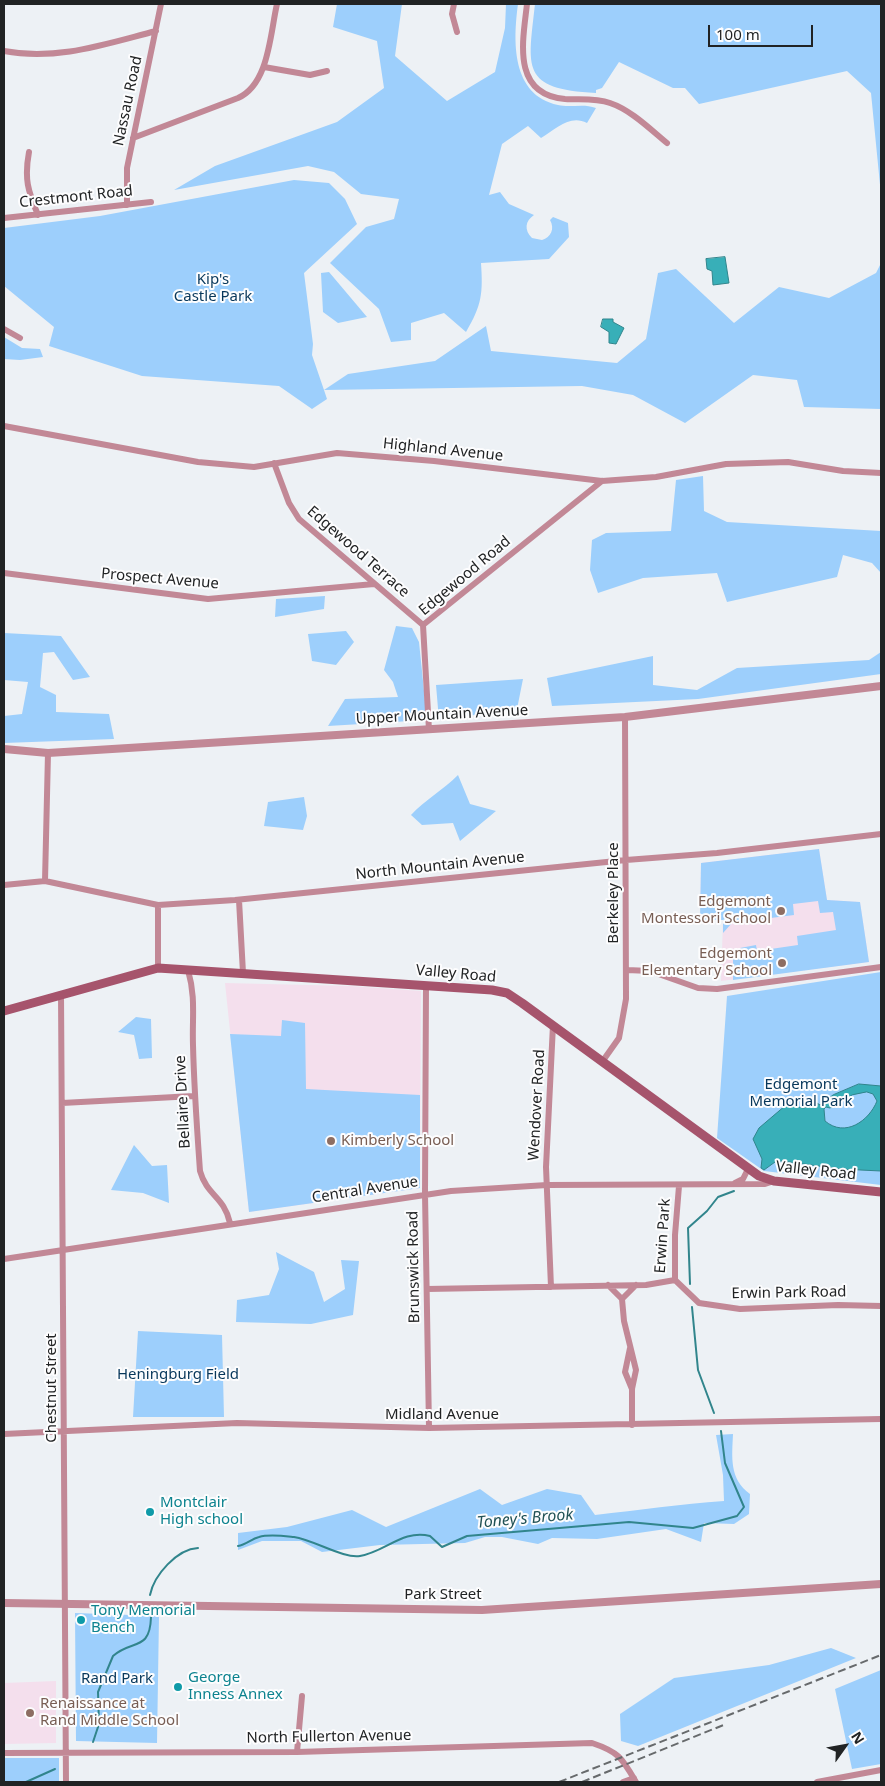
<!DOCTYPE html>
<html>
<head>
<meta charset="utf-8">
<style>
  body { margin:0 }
  #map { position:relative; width:885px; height:1786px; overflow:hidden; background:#edf1f5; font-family:"Noto Sans",sans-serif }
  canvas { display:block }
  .frame { position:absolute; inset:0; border:5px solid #212324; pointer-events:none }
  .north { position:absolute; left:820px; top:1721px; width:50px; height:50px; -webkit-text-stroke:4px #fdfdfe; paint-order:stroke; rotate:58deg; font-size:14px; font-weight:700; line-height:20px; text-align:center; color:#212324 }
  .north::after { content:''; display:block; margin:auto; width:18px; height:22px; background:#212324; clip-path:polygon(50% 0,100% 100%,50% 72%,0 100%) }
  .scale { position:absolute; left:708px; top:25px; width:105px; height:22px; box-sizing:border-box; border:2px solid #212324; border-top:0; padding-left:6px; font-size:15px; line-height:18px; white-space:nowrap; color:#212324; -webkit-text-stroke:4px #fdfdfe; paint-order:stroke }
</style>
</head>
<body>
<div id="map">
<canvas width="885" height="1786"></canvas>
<div class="frame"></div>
<div class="north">N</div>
<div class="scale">100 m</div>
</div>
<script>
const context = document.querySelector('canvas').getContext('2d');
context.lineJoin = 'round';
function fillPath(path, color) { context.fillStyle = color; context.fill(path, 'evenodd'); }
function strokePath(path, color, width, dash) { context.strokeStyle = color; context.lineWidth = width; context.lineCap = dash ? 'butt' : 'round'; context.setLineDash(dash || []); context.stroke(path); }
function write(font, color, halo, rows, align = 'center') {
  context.font = font + ' "Noto Sans",sans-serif'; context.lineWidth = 4; context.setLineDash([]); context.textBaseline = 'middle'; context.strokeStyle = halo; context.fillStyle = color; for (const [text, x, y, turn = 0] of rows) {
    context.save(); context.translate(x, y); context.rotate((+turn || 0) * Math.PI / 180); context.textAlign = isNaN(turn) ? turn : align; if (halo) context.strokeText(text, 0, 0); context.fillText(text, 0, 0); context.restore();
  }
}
const education = new Path2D(`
  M819 849 827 900 860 902 869 962 721 981 723 920H700L701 863Z
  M225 983 350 986 421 991 420 1188 249 1212Z
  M56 1681V1743L4 1744V1683Z`);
const green = new Path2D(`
  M337 4H402L395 56 447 101 495 72 505 28 506 4H518C513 41 511 95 558 105 571 108 583 103 596 108L587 123C570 114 556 129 541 138L528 126 502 144 489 195 500 192 509 204 534 215C525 221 524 230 532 238L542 240C551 237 555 229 550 220L553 217 568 223 569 237 549 259 481 263C483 293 482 305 466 332L444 313 411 323V340L391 342 379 309 330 263 366 227 394 219 399 199 361 194 334 172 308 166 174 190 215 166 337 122 384 88 377 41 333 27Z
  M535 4H881V195L871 93 847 71 699 104 685 88H673L619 62 602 88 596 90V93C520 89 528 68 535 4Z
  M294 180 329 183 345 199 357 224 304 273 313 344 312 355 324 390 348 374 435 361 486 326 491 351 617 363 646 339 658 273 676 269 734 323 779 287 829 298 876 273 881 263V409L804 407 797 380 753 375 685 423 633 395 582 386 324 390 327 399 312 409 279 386 142 376 49 346 54 327 4 286V228L100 216Z
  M329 272 367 317 338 323 323 312 321 273Z
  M4 337 22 348 40 349 43 357 20 360 4 359Z
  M703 476 704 511 727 522 881 531V573L872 563 843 555 837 577 727 602 717 573 643 578 598 593 590 570 592 540 606 533 671 531 676 480Z
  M325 596 324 609 275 617 276 599Z
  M396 626 412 628 419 642 427 720 328 726 345 699 398 697 393 682 384 670Z
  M346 631 354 642 336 665 312 661 308 634Z
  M4 633 61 636 90 677 73 680 54 652 43 653 40 687 56 695V712L109 714 114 739 4 743V716L22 714 28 682 4 680Z
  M881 652V674L698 699 552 706 547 678 653 656V685L697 690 737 668 869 660Z
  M523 679 517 709 439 720 436 685Z
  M458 775 470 804 496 811 460 841 453 823 422 825 411 815C425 800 443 790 458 775Z
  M304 797 307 816 303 830 264 826 268 802Z
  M819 849 827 900 860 902 869 962 733 980V955L740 948 756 945 757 951 798 945 797 936 836 930 833 912 820 913 818 901 793 904 794 915 732 923 723 933V920H700L701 863Z
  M881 972V1185L764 1171 717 1138 727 996Z
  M136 1017 151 1019 152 1058 139 1059 134 1035 118 1032Z
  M282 1020 305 1023 306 1089 420 1095V1188L249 1212 230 1034 281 1036Z
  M134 1145 152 1166 167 1165 169 1203 143 1193 111 1190Z
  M276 1252 314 1272 324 1302 345 1289 341 1260 359 1261 353 1315 311 1324 236 1322 237 1300 269 1295 279 1269Z
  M138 1331 222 1335 224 1417H133Z
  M733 1434C732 1457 729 1479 750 1494L749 1514 734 1524 704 1523 701 1542 666 1529 597 1539 552 1538 538 1544 502 1537H485L465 1543 380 1545 322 1552 301 1541H262L238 1550V1533L287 1527 352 1510 386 1527 480 1489 502 1505 547 1489 581 1495 595 1515C639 1510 681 1504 724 1501L723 1475 716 1435Z
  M75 1613 159 1616 157 1743 76 1741Z
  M831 1648 856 1658 638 1746 621 1741 620 1714 674 1678 769 1665Z
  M881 1670V1764L852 1769 835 1689Z
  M4 1758H59V1782H4Z`);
const water = new Path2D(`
  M725 257 729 283 713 285 712 271 707 269 706 259Z
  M603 319H613V322L624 328 616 344 609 343V332L601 327Z
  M859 1084 881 1086V1171L840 1169 782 1161 775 1162 764 1170 761 1168 762 1159 753 1139 759 1128 786 1105 804 1108 817 1103 820 1105 833 1095ZM867 1092 873 1094 877 1101C869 1121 845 1138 825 1121L824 1109 826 1107 830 1108 852 1095Z`);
const stream = new Path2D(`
  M690 1284 688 1228 707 1211 718 1197 734 1191
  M692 1307 698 1370 714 1413
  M238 1546C246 1545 251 1539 259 1537 269 1534 284 1536 294 1537 314 1540 344 1559 360 1556 385 1552 403 1529 430 1536L442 1547 467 1536 629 1522 693 1528 737 1516 744 1507 725 1463 721 1431
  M150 1595C154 1575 177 1549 198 1548
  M93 1742 99 1724 98 1692 113 1656C132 1639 150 1652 151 1617
  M26 1782 55 1769`);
const minor = new Path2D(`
  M454 4 452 14 457 32
  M527 4C523 40 511 94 565 99 580 100 596 98 610 103 631 110 650 129 667 143
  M4 51C57 61 105 44 156 31
  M264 67 310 75 327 71
  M133 138 238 98C269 84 270 34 277 4
  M29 152C24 179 28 191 38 215
  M127 205V168L161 4
  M4 218 151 202
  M4 329 20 338
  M4 426 198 462 254 467 337 453 434 461 602 481 656 477 726 464 788 462 843 471 881 473
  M274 463 289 503 299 519 423 625
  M4 573 208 599 374 584
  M429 730 423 625 602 481
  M45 881 48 753
  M4 885 45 881 158 905 235 900 626 860 717 853 881 834
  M239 900 243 973
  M158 905V968
  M188 970C196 998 192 1017 193 1045 194 1088 197 1129 200 1171 207 1196 224 1196 230 1223
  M627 970 650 971 698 988 717 989 881 967
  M426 985 425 1194 429 1428
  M61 994 66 1782
  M602 1062 619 1038 626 999 625 717
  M62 1103 194 1096
  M735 1183 743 1179 748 1169
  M4 1259 451 1191 547 1185 765 1184 774 1181
  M675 1280 699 1303 740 1309 838 1305 881 1306
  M675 1280V1235L679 1186
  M608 1285 622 1299 624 1321 636 1370 632 1389V1425
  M551 1287 546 1167 553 1025
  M427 1289 646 1285 675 1280
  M622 1299 636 1285
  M630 1348 625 1372 632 1389
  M4 1434 237 1423 429 1428 881 1419
  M297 1752 302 1696
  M4 1753 297 1752 592 1743C619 1752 622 1758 636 1782
  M623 1782 634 1778
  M817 1782 881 1770`);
const tertiary = new Path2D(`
  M4 749 48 753 625 717 881 686
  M4 1603 482 1610 881 1584`);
const secondary = new Path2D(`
  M4 1011 158 968 492 990 507 993 522 1003 759 1176 774 1181 881 1192`);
const rail = new Path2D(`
  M559 1782 881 1655
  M582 1782 726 1724`);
const markers = [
  [781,911,5,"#8d6e63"],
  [782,963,5,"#8d6e63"],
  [331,1141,5,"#8d6e63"],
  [150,1512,5,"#0f9aa8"],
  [81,1620,5,"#0f9aa8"],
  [178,1687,5,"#0f9aa8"],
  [30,1713,5,"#8d6e63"]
];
const streetNames = [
  ["Nassau Road",128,101,-78],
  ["Crestmont Road",76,197,-6],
  ["Highland Avenue",443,450,6],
  ["Edgewood Terrace",358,552,41],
  ["Edgewood Road",465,576,-40],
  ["Prospect Avenue",160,579,5],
  ["Upper Mountain Avenue",442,715,-3],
  ["North Mountain Avenue",440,866,-6],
  ["Berkeley Place",614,893,-90],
  ["Valley Road",456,974,5],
  ["Bellaire Drive",183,1102,-93],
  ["Wendover Road",537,1105,-87],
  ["Valley Road",816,1171,6],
  ["Central Avenue",365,1190,-9],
  ["Erwin Park",663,1236,-86],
  ["Brunswick Road",414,1267,-91],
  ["Erwin Park Road",789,1293,-1],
  ["Chestnut Street",52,1388,-90],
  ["Midland Avenue",442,1415],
  ["Park Street",443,1595],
  ["North Fullerton Avenue",329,1737,-1]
];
const parkNames = [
  ["Kip's",213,280],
  ["Castle Park",213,297],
  ["Edgemont",801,1085],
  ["Memorial Park",801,1102],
  ["Heningburg Field",178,1375],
  ["Rand Park",117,1679]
];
const educationNames = [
  ["Edgemont",771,902],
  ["Montessori School",771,919],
  ["Edgemont",772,954],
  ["Elementary School",772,971],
  ["Kimberly School",341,1141,"left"],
  ["Renaissance at",40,1704,"left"],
  ["Rand Middle School",40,1721,"left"]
];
const cultureNames = [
  ["Montclair",160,1503],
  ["High school",160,1520],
  ["Tony Memorial",91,1611],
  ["Bench",91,1628],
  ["George",188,1678],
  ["Inness Annex",188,1695]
];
const waterNames = [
  ["Toney's Brook",525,1519,-5]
];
fillPath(education, '#f4dfed');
fillPath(green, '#9dcffc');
fillPath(water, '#38afb8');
strokePath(water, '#31858c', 1);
strokePath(stream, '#31858c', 2);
strokePath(minor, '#c28896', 6);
strokePath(tertiary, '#c28896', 8);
strokePath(secondary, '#a6546c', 9);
strokePath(rail, '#676a6c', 2, [8, 4]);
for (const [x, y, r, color] of markers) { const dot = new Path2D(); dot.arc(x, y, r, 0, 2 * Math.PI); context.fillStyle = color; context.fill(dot); strokePath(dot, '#fdfdfe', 2); }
write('15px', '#212324', '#fdfdfe', streetNames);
write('15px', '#07375b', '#fdfdfe', parkNames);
write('15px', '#785e54', '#fdfdfe', educationNames, 'right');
write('15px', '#0d838f', '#fdfdfe', cultureNames, 'left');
write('italic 16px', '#215256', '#fdfdfe', waterNames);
</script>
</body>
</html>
